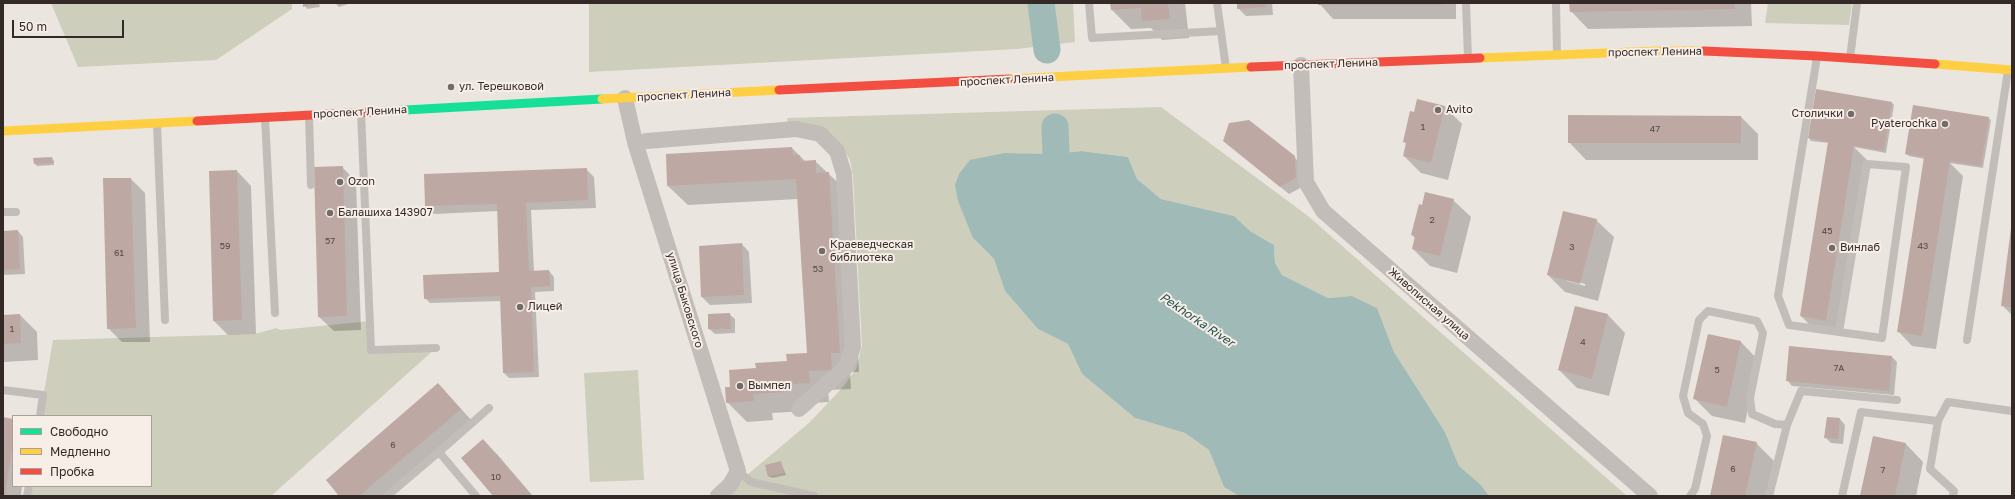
<!DOCTYPE html>
<html>
<head>
<meta charset="utf-8">
<style>
  body { margin:0 }
  #map { position:relative; width:2015px; height:499px; overflow:hidden; background:#ebe5e0; font-family:"Golos Text",sans-serif }
  canvas { display:block }
  .frame { position:absolute; inset:0; border:4px solid #332a28; pointer-events:none }
  .legend { position:absolute; left:12px; top:415px; width:140px; height:72px; box-sizing:border-box; background:#f7eee7; border:1px solid #a9a09b; margin:0; padding:5px 7px; list-style:none; font-size:12px; color:#332a28 }
  .legend li { display:flex; align-items:center; gap:8px; height:20px }
  .legend b { width:20px; border:1px solid #a9a09b }
  .scale { position:absolute; left:12px; top:20px; width:112px; height:18px; box-sizing:border-box; border:2px solid #332a28; border-top:0; padding-left:5px; font-size:12px; line-height:14px; white-space:nowrap; color:#332a28; -webkit-text-stroke:3px #f7eee7; paint-order:stroke }
</style>
</head>
<body>
<div id="map">
<canvas width="2015" height="499"></canvas>
<div class="frame"></div>
<ul class="legend">
<li><b style="height:5px;background:#16e098"></b>Свободно</li>
<li><b style="height:5px;background:#ffcf43"></b>Медленно</li>
<li><b style="height:5px;background:#f24e42"></b>Пробка</li>
</ul>
<div class="scale">50 m</div>
</div>
<script>
const context = document.querySelector('canvas').getContext('2d');
context.lineJoin = 'round';
function fillPath(path, color) { context.fillStyle = color; context.fill(path, 'evenodd'); }
function strokePath(path, color, width, dash) { context.strokeStyle = color; context.lineWidth = width; context.lineCap = dash ? 'butt' : 'round'; context.setLineDash(dash || []); context.stroke(path); }
function write(font, color, halo, rows, align = 'center') {
  context.font = font + ' "Golos Text",sans-serif'; context.lineWidth = 4; context.setLineDash([]); context.textBaseline = 'middle'; context.strokeStyle = halo; context.fillStyle = color; for (const [text, x, y, turn = 0] of rows) {
    context.save(); context.translate(x, y); context.rotate((+turn || 0) * Math.PI / 180); context.textAlign = isNaN(turn) ? turn : align; if (halo) context.strokeText(text, 0, 0); context.fillText(text, 0, 0); context.restore();
  }
}
const green = new Path2D(`
  M51 3H292V9L216 60 78 67Z
  M589 3H1073L1075 42 1017 49 589 72Z
  M1768 3H1852L1849 25 1765 23Z
  M1161 107 1308 216 1627 496H1489L1481 485 1459 466 1445 432 1394 352 1377 308 1352 296 1328 298 1282 275 1275 263 1274 245 1250 231 1234 216 1161 199 1137 179 1128 157 1081 151 1056 154 1005 153 973 238 994 259 1005 291 1038 329 1068 344 1082 374 1135 418 1185 433 1209 450 1224 487 1239 496H722L810 422 843 387 856 369 862 346 853 176 850 160 841 145 788 126 787 118Z
  M370 321 371 350 436 348 271 496H27L29 486H151V416H40L53 340 255 334 276 328 280 330Z
  M638 370 644 480 590 482 584 373Z`);
const water = new Path2D(`
  M1081 151 1128 157 1137 179 1161 199 1234 216 1250 231 1274 245 1275 263 1282 275 1328 298 1352 296 1377 308 1394 352 1445 432 1459 466 1481 485 1489 496H1239L1224 487 1209 450 1185 433 1135 418 1082 374 1068 344 1038 329 1005 291 994 259 973 238 958 201 955 185 959 174 970 160 1005 153 1056 154Z`);
const shadow = new Path2D(`
  M304 3H319L320 7 307 9Z
  M335 3H351L339 7Z
  M1111 3H1185L1189 38 1162 40 1151 28 1131 29 1112 10Z
  M1238 3H1272L1273 15 1246 16 1238 8Z
  M1319 3H1456V19H1333Z
  M1570 3H1751L1752 26 1588 29 1571 11Z
  M1892 103 1894 105 1886 153 1854 147 1868 161 1840 334 1815 330 1801 316 1829 143 1811 141 1809 138Z
  M1445 107 1462 124 1448 180 1421 173 1404 156 1407 145 1404 141 1414 113Z
  M1741 117 1758 134V160H1586L1569 142Z
  M1988 118 1991 120 1983 168 1950 163 1963 176 1936 349 1912 346 1898 331 1925 159 1909 156 1906 154Z
  M792 148 806 162 815 161 848 192 859 372H850L851 389 828 390 829 402 813 403 806 411 772 413 773 420 747 422 727 402 731 388 757 369 788 362 808 354 798 199 688 205 668 186Z
  M1233 148 1294 157 1302 165 1304 186 1289 194Z
  M52 158 54 161V165L37 166 35 164Z
  M342 167 356 181 361 330 334 331 319 317Z
  M586 169 594 177 596 208 531 210 534 272 549 271 554 277V291L535 292 539 377 509 378 504 373 501 301 430 303 425 298 500 273 498 211 434 214 426 206 425 175Z
  M237 171 251 186 256 334 228 335 214 321 210 172Z
  M131 179 145 193 150 342H122L108 328Z
  M1453 200 1471 217 1457 273 1430 266 1413 249 1415 238 1412 235 1423 206Z
  M1596 220 1614 237 1598 301 1565 292 1548 275ZM1567 279 1585 284V286L1567 281Z
  M2012 228V315L2002 305Z
  M18 231 23 237 25 274 3 275V232Z
  M742 244 749 252 752 303 710 305 702 297Z
  M1575 307 1608 315 1625 333 1609 396 1577 388 1559 370Z
  M729 314 735 319V333L715 334 709 329V315Z
  M20 315 37 332 38 360 3 362V316Z
  M1708 335 1741 342 1758 360 1745 423 1712 416 1695 399Z
  M1892 357 1897 362 1894 395 1792 386 1787 380Z
  M438 384 474 423 390 496H340Z
  M3 418 13 420V486H22L21 496H3Z
  M1827 418 1840 419 1845 425 1843 444 1831 443 1825 437Z
  M1873 437 1906 444 1923 462 1916 496H1861Z
  M483 440 497 454 533 496H494Z
  M1756 443 1774 461 1766 496H1711Z
  M781 463 786 475 772 478 769 476Z`);
const river = new Path2D(`
  M1041 3 1047 50
  M1055 127 1057 177 1063 190`);
const building = new Path2D(`
  M303 3H318V4L303 7Z
  M1110 3H1168L1170 19 1142 21 1141 8 1111 10Z
  M1237 3H1265L1266 7 1237 9Z
  M1318 3H1443V5H1318Z
  M1569 3H1734L1735 9 1570 12Z
  M1816 89 1892 102 1884 151 1854 146 1826 321 1800 316 1828 142 1808 138Z
  M1417 99 1445 106 1431 163 1403 156 1406 143 1403 142 1410 111 1414 112Z
  M1913 105 1989 117 1981 166 1950 161 1922 336 1897 332 1924 157 1905 154Z
  M1568 115 1741 116V143H1568Z
  M1249 120 1295 156 1296 178 1280 187 1223 141 1229 123Z
  M792 147 793 155H800L801 161 816 160V173L829 172 840 353H831L832 370 809 371 810 383 793 384 792 381H786L787 392 753 394 754 401 726 403 725 387H730L729 370 756 368 755 363 787 361 786 354 807 353 796 179 667 186 666 154Z
  M52 157 53 163 34 164 33 158Z
  M343 166 347 316 318 317 314 167Z
  M587 168 588 200 526 203 529 271 549 270 550 286 531 287 534 372 503 373 500 296 424 299 423 275 499 272 497 204 425 206 424 174Z
  M237 170 242 320 213 321 209 171Z
  M103 178H131L136 328 107 329Z
  M1425 192 1454 199 1440 256 1412 249 1415 236 1411 235 1419 204 1422 205Z
  M1563 211 1597 219 1580 284 1547 275Z
  M2011 228H2012V307L2001 306Z
  M18 230 20 269 3 270V231Z
  M742 243 744 295 701 297 699 246Z
  M1575 306 1608 314 1592 379 1558 370Z
  M730 313 731 329H708V314Z
  M20 314 21 343 3 344V315Z
  M1708 334 1741 341 1727 407 1693 399Z
  M1789 346 1892 356 1889 391 1786 381Z
  M438 383 461 409 359 496H339L326 480Z
  M3 417 13 419V441L5 496H3Z
  M1827 417 1840 418 1838 439 1824 438Z
  M1723 435 1757 442 1745 496H1710Z
  M1873 436 1906 443 1895 496H1860Z
  M483 439 532 496H493L461 458Z
  M781 461 784 473 768 477 765 465Z`);
const lane = new Path2D(`
  M1089 3 1092 38 1221 31
  M1217 3 1226 68
  M1466 3 1468 58
  M1556 3 1557 54
  M1817 57 1778 296 1789 325 1839 332 1867 164 1906 167 1882 338 1839 332
  M1850 58 1857 3
  M361 112 371 350 436 348
  M309 115 311 185
  M265 118 275 313
  M157 124 165 320
  M3 212H16
  M1967 340 2008 70
  M3 390 43 395 40 416
  M1787 425 1801 391 1897 400
  M439 452 489 408
  M738 471 751 482 814 496
  M27 496 29 486
  M387 496 439 452 476 496
  M1690 496 1695 489 1707 436 1703 424 1688 413 1683 396 1699 320 1708 311 1757 321 1763 333 1750 398 1752 414 1775 424 1787 425 1769 496
  M1842 496 1861 412 1938 421
  M1953 496 1954 491 1930 469 1938 421 1948 402 2012 411`);
const street = new Path2D(`
  M1301 65 1306 182 1323 211 1650 496
  M625 98 635 142 738 471 730 485 718 496
  M646 141 796 129 820 134 837 151 844 174 853 347 846 367 799 409`);
const fast = new Path2D(`
  M370 112 602 99`);
const slow = new Path2D(`
  M1480 58 1657 51H1704
  M1935 64 2012 70
  M1009 79 1251 67
  M602 99 779 90
  M3 131 197 121`);
const jam = new Path2D(`
  M1704 51 1817 56 1935 64
  M1251 67 1480 58
  M779 90 1009 79
  M197 121 370 112`);
const markers = [
  [451,87,4,"#736b68"],
  [1438,110,4,"#736b68"],
  [1851,114,4,"#736b68"],
  [1945,124,4,"#736b68"],
  [340,182,4,"#736b68"],
  [330,213,4,"#736b68"],
  [1832,248,4,"#736b68"],
  [822,251,4,"#736b68"],
  [520,307,4,"#736b68"],
  [740,386,4,"#736b68"]
];
const numberNames = [
  ["1",1423,127],
  ["47",1655,129],
  ["2",1432,220],
  ["45",1827,231],
  ["57",330,241],
  ["59",225,246],
  ["43",1923,246],
  ["3",1572,247],
  ["61",119,253],
  ["53",818,269],
  ["1",12,329],
  ["4",1583,342],
  ["7А",1839,368],
  ["5",1717,370],
  ["6",393,445],
  ["6",1733,469],
  ["7",1883,470],
  ["10",496,477]
];
const streetNames = [
  ["проспект Ленина",1655,52,-1],
  ["проспект Ленина",1331,64,-2],
  ["проспект Ленина",1007,80,-3],
  ["проспект Ленина",684,95,-3],
  ["проспект Ленина",360,112,-3],
  ["улица Быковского",685,300,73],
  ["Живописная улица",1429,304,41]
];
const poiNames = [
  ["ул. Терешковой",459,87],
  ["Avito",1446,110],
  ["Столички",1843,114,"right"],
  ["Pyaterochka",1937,124,"right"],
  ["Ozon",348,182],
  ["Балашиха 143907",338,213],
  ["Краеведческая",830,245],
  ["библиотека",830,258],
  ["Винлаб",1840,248],
  ["Лицей",528,307],
  ["Вымпел",748,386]
];
const waterNames = [
  ["Pekhorka River",1197,320,34]
];
fillPath(green, '#cdcebb');
fillPath(water, '#9fbab7');
fillPath(shadow, '#0003');
strokePath(river, '#9fbab7', 27);
fillPath(building, '#bda8a4');
strokePath(lane, '#c3bdb9', 8);
strokePath(street, '#c3bdb9', 16);
strokePath(fast, '#16e098', 9);
strokePath(slow, '#ffcf43', 9);
strokePath(jam, '#f24e42', 9);
for (const [x, y, r, color] of markers) { const dot = new Path2D(); dot.arc(x, y, r, 0, 2 * Math.PI); context.fillStyle = color; context.fill(dot); strokePath(dot, '#f7eee7', 1.5); }
write('9px', '#564a47', null, numberNames);
write('11px', '#332a28', '#f7eee7', streetNames);
write('11px', '#332a28', '#f7eee7', poiNames, 'left');
write('italic 12px', '#22504e', '#f7eee7', waterNames);
</script>
</body>
</html>
